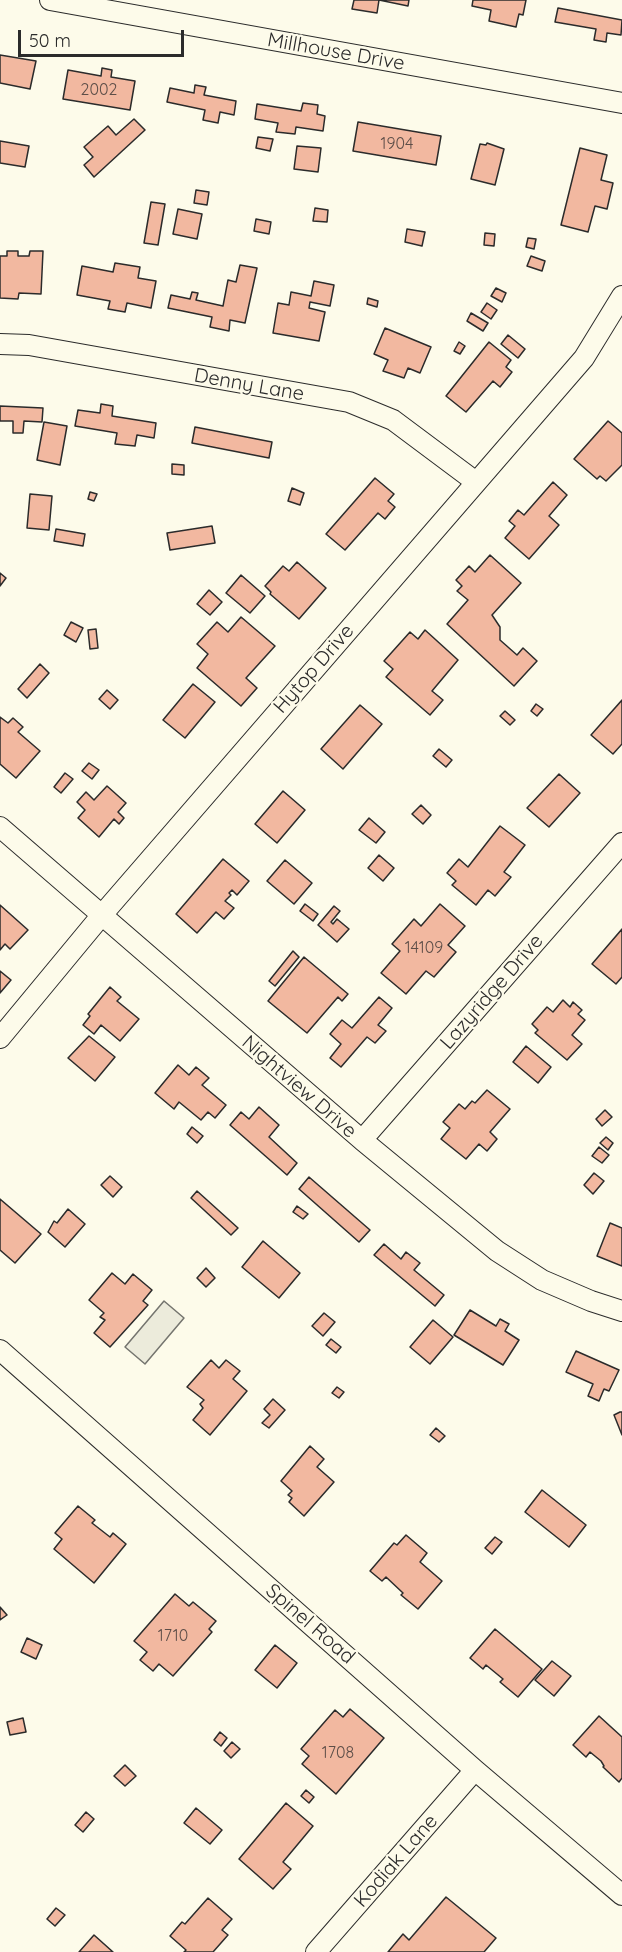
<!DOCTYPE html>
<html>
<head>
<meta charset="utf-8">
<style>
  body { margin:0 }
  #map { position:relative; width:622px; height:1952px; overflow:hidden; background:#fdfbea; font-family:Quicksand,sans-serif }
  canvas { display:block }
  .scale { position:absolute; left:18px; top:30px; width:166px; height:27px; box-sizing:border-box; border:3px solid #2b2b2b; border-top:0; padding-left:8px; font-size:18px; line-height:21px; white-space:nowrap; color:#2b2b2b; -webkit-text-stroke:4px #fdfbea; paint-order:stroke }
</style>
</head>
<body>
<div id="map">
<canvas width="622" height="1952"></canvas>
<div class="scale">50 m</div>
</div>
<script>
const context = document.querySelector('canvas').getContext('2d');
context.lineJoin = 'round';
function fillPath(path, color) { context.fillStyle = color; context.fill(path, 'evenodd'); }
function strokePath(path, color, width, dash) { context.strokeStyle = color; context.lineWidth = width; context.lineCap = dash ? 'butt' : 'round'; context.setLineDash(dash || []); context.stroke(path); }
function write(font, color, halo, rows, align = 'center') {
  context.font = font + ' Quicksand,sans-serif'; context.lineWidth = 4.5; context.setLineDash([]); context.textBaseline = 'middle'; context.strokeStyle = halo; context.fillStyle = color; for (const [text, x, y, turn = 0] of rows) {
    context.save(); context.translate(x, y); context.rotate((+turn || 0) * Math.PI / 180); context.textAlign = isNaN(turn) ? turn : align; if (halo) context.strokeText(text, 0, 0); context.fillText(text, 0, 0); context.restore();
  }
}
const green = new Path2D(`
  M164 1301 184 1318 145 1364 125 1347Z`);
const building = new Path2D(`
  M354 0H379L377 13 352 9Z
  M379 0H409L408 6Z
  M473 0H526L523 15 519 14 516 27 489 21 491 10 472 6Z
  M558 8 622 20 621 35 607 33 606 42 594 40 596 29 555 22Z
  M0 55 36 61 30 89 0 83Z
  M102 68 112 70 111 77 135 81 130 110 63 99 68 70 101 76Z
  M195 85 206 87 204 95 236 101 234 115 220 112 218 123 203 120 205 110 167 102 170 88 194 93Z
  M303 103 318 105 317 114 325 116 323 131 296 127 295 134 276 132 278 123 255 119 257 104 301 111Z
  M134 119 145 130 94 177 84 165 93 157 84 147 108 126 116 135Z
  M358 122 441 136 436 165 353 151Z
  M258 137 273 139 270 151 256 148Z
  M0 141 29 146 25 167 0 163Z
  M487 143 504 149 495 185 471 179 480 144 486 145Z
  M297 146 321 148 318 172 294 169Z
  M580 148 607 155 601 180 613 183 607 209 595 206 588 232 561 225Z
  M196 190 209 192 207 205 194 203Z
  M151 202 165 204 158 245 144 243Z
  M315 208 328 210 327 222 313 221Z
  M178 209 202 214 197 239 173 234Z
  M256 219 271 222 269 234 254 231Z
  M407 229 425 232 422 246 405 242Z
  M485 233 495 234 494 246 484 245Z
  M528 238 536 239 534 249 526 247Z
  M7 251H18V256H29L30 251H43L41 294 19 293 18 299 0 298V256H7Z
  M531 256 545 261 542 271 527 266Z
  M115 263 140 267 138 278 156 281 151 308 127 303 125 312 108 309 110 301 77 295 82 266 113 272Z
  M240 265 257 268 245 323 230 320 229 331 210 327 212 317 168 308 171 295 190 299 192 292 198 293 196 300 223 306 228 280 236 282Z
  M314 281 334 285 330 306 310 302 309 308 325 312 319 341 273 333 278 303 289 305 291 292 311 296Z
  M496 288 506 293 502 302 491 296Z
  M368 298 378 301 377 307 367 304Z
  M487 303 497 310 491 319 481 312Z
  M471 313 488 323 483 331 467 321Z
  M385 328 431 347 420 373 408 368 404 378 383 371 388 360 374 354Z
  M508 335 525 349 518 358 501 344Z
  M459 342 465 346 460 354 454 351Z
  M489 342 511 360 506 367 512 372 500 387 493 381 466 412 446 396Z
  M101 404 113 406 112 416 156 423 154 438 137 435 135 446 115 444 117 433 75 426 78 410 100 413Z
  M0 406 43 408 42 422 24 421 23 433H13V421H0Z
  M608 421 622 433V465L606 481 600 476 597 479 574 459Z
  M44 422 67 426 60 465 37 460Z
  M195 427 272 442 269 458 192 443Z
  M172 464 184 465V475L172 474Z
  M375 478 394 494 388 501 395 507 385 519 378 513 345 550 326 534Z
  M553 482 567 495 549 516 559 525 529 559 505 538 515 526 509 521 518 510 524 515Z
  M292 488 304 493 300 505 288 501Z
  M90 492 97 494 94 501 88 499Z
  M30 494 52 496 49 530 27 528Z
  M212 526 215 543 170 550 167 533Z
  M56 529 85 534 83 546 54 541Z
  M490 555 521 583 492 615 500 627V640L517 655 523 648 537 661 514 686 447 624 468 600 457 591 462 586 456 580 469 566 475 572Z
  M297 562 326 588 299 619 270 594 271 592 265 586 283 566 289 571Z
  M0 573 6 578 0 586Z
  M241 575 265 596 250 613 226 593Z
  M209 590 222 602 210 615 197 604Z
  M241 617 275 646 246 678 257 688 241 706 197 668 208 654 197 644 217 622 228 632Z
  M71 622 83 628 76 642 64 635Z
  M96 629 98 648 90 649 88 630Z
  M425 630 458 660 432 691 443 700 430 715 386 677 393 669 384 661 410 632 418 639Z
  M40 664 49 673 27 698 18 689Z
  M193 684 215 702 185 738 163 720Z
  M107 690 118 700 110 709 99 699Z
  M622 700V744L613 754 591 735Z
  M536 704 543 709 537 716 531 711Z
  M360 705 382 724 343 769 321 749Z
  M505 711 515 720 510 725 500 716Z
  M0 717 8 723 13 718 23 727 18 732 40 751 16 778 0 764Z
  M439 749 452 760 446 767 433 756Z
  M89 763 99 770 92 779 82 771Z
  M65 773 73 779 61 793 54 787Z
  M559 774 580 793 549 827 527 808Z
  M107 786 126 803 118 812 124 818 119 824 114 819 99 837 78 818 85 810 77 802 86 792 94 800Z
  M283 791 305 810 277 843 255 824Z
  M421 805 431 815 423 824 412 814Z
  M369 818 385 832 376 843 359 830Z
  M500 826 525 845 504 872 511 877 495 896 488 890 476 905 452 885 456 881 447 873 459 859 468 867Z
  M379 855 394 868 383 881 368 868Z
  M223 859 249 881 237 895 232 890 229 893 231 895 225 901 234 908 224 919 216 912 197 933 176 914Z
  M285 860 312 883 294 904 267 881Z
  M305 904 318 914 313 921 300 911Z
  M440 904 465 926 448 945 456 952 434 977 426 971 406 994 381 973 400 951 392 944 414 919 421 926Z
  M0 905 28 930 10 949 5 944 0 950Z
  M334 906 340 911 331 922 333 924 337 919 349 929 337 942 318 925Z
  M622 929V977L616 984 592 964Z
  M293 951 299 957 275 986 269 981Z
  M304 957 348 994 342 1001 338 997 307 1033 268 1001Z
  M0 971 11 980 0 993Z
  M110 987 121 997 117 1001 139 1019 120 1041 101 1025 94 1034 83 1025 90 1016 88 1014Z
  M379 997 392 1008 378 1025 386 1031 375 1043 367 1037 341 1067 330 1058 341 1044 330 1034 342 1020 352 1028Z
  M563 1000 570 1007 573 1002 582 1010 578 1014 585 1020 572 1035 582 1044 567 1060 535 1033 538 1030 532 1024 547 1007 553 1012Z
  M89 1036 115 1057 95 1081 68 1058Z
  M526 1046 551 1067 538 1083 513 1062Z
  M178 1065 189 1075 196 1067 209 1078 202 1085 226 1105 215 1118 208 1112 201 1120 179 1102 174 1109 155 1093Z
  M487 1090 510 1109 490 1132 497 1139 487 1151 479 1144 466 1159 441 1139 450 1128 443 1122 459 1104 465 1109 472 1101 475 1103Z
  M259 1107 279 1125 269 1137 297 1163 287 1175 230 1125 241 1112 249 1119Z
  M605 1110 612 1117 602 1126 596 1119Z
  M192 1127 203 1136 197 1143 187 1134Z
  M606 1137 613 1143 608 1150 600 1143Z
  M599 1147 609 1155 602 1163 592 1156Z
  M594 1173 604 1181 593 1194 584 1185Z
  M110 1176 122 1187 113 1197 101 1185Z
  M309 1177 370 1230 359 1242 299 1189Z
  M197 1191 238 1228 231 1235 191 1198Z
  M0 1199 41 1234 15 1263 0 1250Z
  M297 1206 308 1214 303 1219 293 1212Z
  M68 1209 85 1224 65 1247 48 1232 54 1221 57 1223Z
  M610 1223 622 1228V1266L597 1256Z
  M263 1241 300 1273 279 1298 242 1267Z
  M384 1244 401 1259 406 1252 420 1263 414 1270 444 1295 435 1306 374 1255Z
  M206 1268 215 1278 206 1287 197 1278Z
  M112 1273 125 1284 133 1274 152 1290 143 1301 148 1305 110 1347 94 1333 105 1320 100 1317 104 1313 89 1300Z
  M470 1310 496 1326 500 1319 509 1324 505 1331 519 1340 503 1365 454 1335Z
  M324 1313 335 1322 323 1336 312 1326Z
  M433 1320 453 1337 430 1364 410 1347Z
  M331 1339 341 1347 336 1353 326 1345Z
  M576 1351 619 1370 609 1391 604 1389 599 1401 588 1396 593 1384 566 1372Z
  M211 1360 219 1368 226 1360 240 1371 233 1379 247 1391 210 1435 193 1420 203 1408 200 1404 204 1400 187 1387Z
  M337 1387 344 1392 339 1398 332 1393Z
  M273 1399 285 1410 269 1428 262 1423 270 1415 264 1409Z
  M620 1412H622V1435L614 1415Z
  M436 1428 445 1436 439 1442 430 1435Z
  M310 1446 324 1459 317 1467 334 1482 304 1516 289 1502 292 1498 288 1495 292 1491 281 1481Z
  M542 1490 586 1525 569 1547 525 1512Z
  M78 1506 95 1520 92 1523 110 1537 113 1533 126 1544 94 1583 54 1549 62 1539 55 1533Z
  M406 1535 427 1553 420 1562 442 1581 418 1609 401 1595 403 1593 386 1577 382 1581 370 1571 394 1543 397 1545Z
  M495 1537 502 1542 492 1554 485 1548Z
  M175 1594 189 1606 193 1602 216 1621 209 1629 212 1632 173 1676 159 1664 153 1671 140 1660 147 1652 134 1641Z
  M0 1607 7 1615 0 1620Z
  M495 1629 542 1669 518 1697 500 1682 503 1679 486 1665 483 1669 470 1658Z
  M27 1638 42 1645 36 1659 21 1652Z
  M275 1645 297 1663 277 1688 255 1670Z
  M552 1661 571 1676 554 1696 535 1680Z
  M350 1709 384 1738 336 1794 302 1764 309 1756 301 1749 335 1710 343 1717Z
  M599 1716 622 1737V1778L619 1782 603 1767 604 1766 601 1761 590 1752 586 1757 573 1745Z
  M23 1718 26 1732 10 1735 7 1722Z
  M220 1732 227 1738 221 1746 214 1740Z
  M232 1742 240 1749 231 1758 224 1751Z
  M125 1765 136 1776 125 1786 114 1776Z
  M306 1790 314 1797 309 1803 301 1796Z
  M286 1803 313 1826 283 1862 291 1869 273 1889 239 1859Z
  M196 1808 222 1830 210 1844 184 1823Z
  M86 1812 94 1819 83 1832 75 1825Z
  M446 1897 496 1938 484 1952H388L403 1934 409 1940Z
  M208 1898 232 1919 222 1930 228 1935 213 1952H184L186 1950 170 1936 182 1922 185 1924Z
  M56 1908 65 1915 55 1926 47 1919Z
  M94 1935 113 1952H79Z`);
const minor = new Path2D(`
  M50 0 622 103
  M0 344 29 345 349 402 393 420 476 482
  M0 827 362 1140 497 1251 542 1280 591 1301 622 1311
  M0 1038 101 916 584 358 622 296
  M362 1140 622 843
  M0 1350 475 1770 622 1895
  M316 1952 475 1770`);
const numberNames = [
  ["2002",99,90],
  ["1904",397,144],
  ["14109",424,948],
  ["1710",173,1636],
  ["1708",338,1753]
];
const streetNames = [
  ["Millhouse Drive",336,52,10],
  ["Denny Lane",249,385,10],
  ["Hytop Drive",314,669,-49],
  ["Lazyridge Drive",492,992,-49],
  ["Nightview Drive",299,1087,41],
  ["Spinel Road",310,1624,41],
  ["Kodiak Lane",396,1861,-49]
];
fillPath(green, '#ecebdb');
strokePath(green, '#74746e', 1.5);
fillPath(building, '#f2b8a0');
strokePath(building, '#2b2b2b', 1.5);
strokePath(minor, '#2b2b2b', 22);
strokePath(minor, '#fdfbea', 20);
write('16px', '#5d4e48', null, numberNames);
write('20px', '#2b2b2b', '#fdfbea', streetNames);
</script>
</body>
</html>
